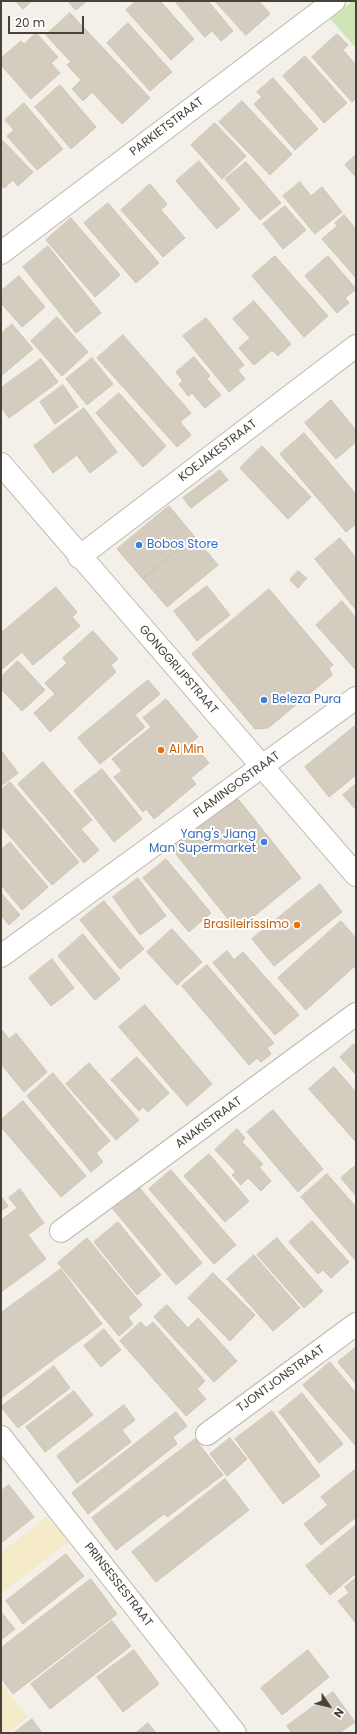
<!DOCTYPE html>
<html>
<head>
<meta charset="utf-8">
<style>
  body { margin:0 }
  #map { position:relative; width:357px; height:1734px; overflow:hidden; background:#f3f0e9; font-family:Poppins,sans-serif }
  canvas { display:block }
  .frame { position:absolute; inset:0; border:2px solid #474138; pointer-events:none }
  .north { position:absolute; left:309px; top:1686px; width:40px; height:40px; -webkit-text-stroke:3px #fff; paint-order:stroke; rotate:125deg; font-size:11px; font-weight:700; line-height:16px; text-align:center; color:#474138 }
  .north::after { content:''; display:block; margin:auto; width:14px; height:18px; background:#474138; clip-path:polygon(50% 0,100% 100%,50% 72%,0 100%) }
  .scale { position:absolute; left:8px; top:16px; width:76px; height:18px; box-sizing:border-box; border:2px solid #474138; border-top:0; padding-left:5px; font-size:12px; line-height:14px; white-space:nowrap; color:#474138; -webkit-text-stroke:3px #fff; paint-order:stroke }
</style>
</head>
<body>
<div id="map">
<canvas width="357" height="1734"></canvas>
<div class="frame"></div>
<div class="north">N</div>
<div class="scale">20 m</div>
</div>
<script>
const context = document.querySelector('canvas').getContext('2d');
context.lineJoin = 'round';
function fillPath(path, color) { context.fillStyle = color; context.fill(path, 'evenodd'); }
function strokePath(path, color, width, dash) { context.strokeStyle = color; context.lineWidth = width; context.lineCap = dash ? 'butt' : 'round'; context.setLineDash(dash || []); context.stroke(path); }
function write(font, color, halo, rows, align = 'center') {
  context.font = font + ' Poppins,sans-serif'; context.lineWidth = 4; context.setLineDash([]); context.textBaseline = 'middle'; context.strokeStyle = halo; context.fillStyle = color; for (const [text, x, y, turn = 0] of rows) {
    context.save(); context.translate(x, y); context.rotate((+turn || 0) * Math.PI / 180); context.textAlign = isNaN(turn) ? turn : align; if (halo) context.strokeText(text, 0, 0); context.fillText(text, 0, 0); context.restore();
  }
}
const green = new Path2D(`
  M353 1H356V48L330 19Z`);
const sand = new Path2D(`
  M50 1514 70 1541 1 1594V1552Z
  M1 1683 28 1717 7 1733H1Z`);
const building = new Path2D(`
  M16 1H32L23 9Z
  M68 1H87L76 10Z
  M136 1H160L194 39 171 60 126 10Z
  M175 1H208L233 31 221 41 212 31 205 37Z
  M215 1H259L270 14 246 35Z
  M70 13 150 98 122 124 92 92 83 101 72 89 81 80 67 65 71 62 46 35Z
  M128 23 172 72 150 91 107 43Z
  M36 33 58 57 51 63 60 73 31 99 1 65V58L21 41 24 44Z
  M337 34 348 45 343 50 356 65V98L352 102 312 57Z
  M305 56 347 103 324 123 283 76Z
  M273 78 318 129 295 150 254 104 262 97 257 92Z
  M60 85 96 127 71 149 35 107Z
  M242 101 292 154 270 175 219 122Z
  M24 103 63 149 37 170 7 136 14 130 5 120Z
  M215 123 246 156 222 179 191 145Z
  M1 139 33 172 18 186 13 180 4 188 1 185Z
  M356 155V177L345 165Z
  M199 161 240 209 217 229 176 181Z
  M246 162 281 203 260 220 225 179Z
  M300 182 311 196 322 187 342 212 315 234 283 196Z
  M150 184 167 204 161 210 185 238 163 257 121 210Z
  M108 203 159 263 136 283 84 223Z
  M285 206 306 230 283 249 263 224Z
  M344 215 356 229V278L322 239 337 226 335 223Z
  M71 218 120 275 95 297 46 240Z
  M48 246 101 313 76 333 23 267Z
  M275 256 328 316 304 337 252 276Z
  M328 256 356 289 345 298 349 303 337 313 305 276Z
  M19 276 45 307 22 327 1 303V291Z
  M254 301 291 344 278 356 272 350 254 365 239 348 250 338 233 319Z
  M57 317 88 352 62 376 31 341Z
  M206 318 244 365 238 370 245 379 229 392 183 336Z
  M12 324 33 349 1 376V334Z
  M123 335 191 413 180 422 191 435 177 447 97 358Z
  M194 357 210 376 207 379 221 395 205 408 192 393 188 396 179 384 183 381 176 372Z
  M92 358 113 384 87 405 66 379Z
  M41 359 58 382 9 418 1 407V388Z
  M63 385 78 407 55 424 40 402Z
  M119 393 166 446 143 467 96 413Z
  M331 400 356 430V442L336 459 305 423Z
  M84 408 117 452 90 473 77 455 53 473 34 446Z
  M304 433 356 494V524L346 532 280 454Z
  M262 446 311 497 288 519 240 468Z
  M220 470 228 480 191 508 183 498Z
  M169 506 194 536 143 579 117 549Z
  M194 536 218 565 167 607 143 579Z
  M340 538 356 558V610L315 559Z
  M298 571 307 578 298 588 290 580Z
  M207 586 230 615 197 641 174 611Z
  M56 587 77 612 72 617 80 626 33 665 22 652 1 670V633Z
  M269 589 333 665 329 668 332 675 268 728 255 729 192 654Z
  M342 601 356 618V670L316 625Z
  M93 631 118 659 111 665 116 672 50 732 34 713 55 694 45 683 67 663 63 658Z
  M18 661 45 690 22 711 1 689V677Z
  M148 680 160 694 135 715 145 727 100 764 78 738Z
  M166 699 198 737 192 742 209 763 191 778 196 784 154 819 146 809 143 812 114 777 122 771 112 759 151 727 143 718Z
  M356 725V775L329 797 305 767Z
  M1 750 18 773 1 786Z
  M43 762 92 820 81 829 99 850 84 863 18 784Z
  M102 769 142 819 114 842 74 791Z
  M10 782 79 862 52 885 1 826V790Z
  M356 784V810L343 795Z
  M235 795 301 878 237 930 171 848Z
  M10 842 48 887 22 910 1 885V850Z
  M166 859 211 913 189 932 143 878Z
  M138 878 166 916 140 935 113 897Z
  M320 884 342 912 274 966 252 939Z
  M1 893 20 915 9 925 1 915Z
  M104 901 144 949 120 969 80 920Z
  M341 921 356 938V965L306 1010 278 978Z
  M172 929 202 962 177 985 147 952Z
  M83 934 120 979 95 1000 58 956Z
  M227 951 234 960 243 952 299 1015 275 1035 213 963Z
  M52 959 74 988 51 1006 29 978Z
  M207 965 274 1043 267 1048 271 1054 261 1062 257 1058 249 1065 182 986Z
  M145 1005 212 1084 187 1106 119 1027Z
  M1 1029 9 1039 16 1033 47 1072 24 1092 1 1064Z
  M354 1044 356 1046V1075L340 1057Z
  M137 1057 169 1093 148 1112 143 1107 139 1111 111 1080Z
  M89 1063 139 1120 116 1140 66 1084Z
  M334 1067 356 1092V1142L309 1089Z
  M53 1073 110 1141 96 1153 103 1162 91 1172 27 1096Z
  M23 1101 86 1176 61 1197 1 1127V1120Z
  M273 1110 323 1169 298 1192 247 1132Z
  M237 1129 245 1138 242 1142 263 1164 259 1167 271 1181 261 1191 248 1178 241 1185 232 1175 236 1172 215 1150Z
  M209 1154 249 1201 225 1222 184 1176Z
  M356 1165V1196L341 1178Z
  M171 1170 236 1245 214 1264 149 1189Z
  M327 1174 356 1207V1261L301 1197Z
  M139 1187 202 1263 176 1285 113 1209Z
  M20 1189 44 1223 28 1235 46 1259 1 1292V1220L17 1208 9 1198Z
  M1 1196 8 1206 1 1211Z
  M312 1221 349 1262 331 1278 323 1270 318 1274 289 1242Z
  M118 1222 161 1275 137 1295 94 1242Z
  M87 1238 142 1305 128 1317 133 1324 119 1336 58 1263Z
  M277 1238 323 1291 304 1308 257 1255Z
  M254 1255 300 1308 273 1331 227 1279Z
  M61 1269 102 1324 1 1398V1313Z
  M213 1273 255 1315 230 1341 188 1298Z
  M167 1305 188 1328 198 1318 237 1361 214 1382 154 1317Z
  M141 1322 146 1328 153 1322 205 1381 197 1389 206 1399 186 1416 120 1341Z
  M104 1329 121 1350 101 1367 84 1346Z
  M356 1347V1384L338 1362Z
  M330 1362 356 1393V1446L303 1385Z
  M54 1366 70 1388 18 1428 1 1407Z
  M74 1391 93 1415 45 1452 26 1427Z
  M302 1393 343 1444 319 1463 279 1412Z
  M124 1405 135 1420 122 1430 131 1442 77 1483 57 1456Z
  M272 1411 320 1476 283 1504 235 1439Z
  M176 1412 187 1426 173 1437 177 1444 88 1514 72 1493Z
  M230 1438 247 1459 227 1476 210 1454Z
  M195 1439 223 1475 167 1517 164 1514 116 1550 92 1518Z
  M356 1469V1517L321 1545 304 1524 328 1505 321 1497Z
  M225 1479 249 1510 156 1582 132 1552Z
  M9 1485 34 1517 1 1543V1491Z
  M356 1525V1573L330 1595 306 1566Z
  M66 1554 84 1576 23 1624 6 1601Z
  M356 1578V1621L355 1622 338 1601 349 1593 345 1587Z
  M91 1579 117 1614 13 1694 1 1678V1648Z
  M1 1612 15 1629 1 1640Z
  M112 1621 131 1646 50 1709 31 1684Z
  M134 1650 159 1684 123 1712 97 1677Z
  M308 1650 329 1677 282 1715 261 1688Z
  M333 1692 355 1722 339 1733H292L287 1726Z
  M32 1719 42 1733H14Z
  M148 1723 156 1733H136Z`);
const minor = new Path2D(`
  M1 253 334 1
  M1 464 356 875
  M79 557 356 346
  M1 956 356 698
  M61 1231 356 1014
  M207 1434 356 1324
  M1 1437 235 1733`);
const markers = [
  [139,545,4,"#3f7fe0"],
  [264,700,4,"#3f7fe0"],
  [161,750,4,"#e8710a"],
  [264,842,4,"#3f7fe0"],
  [297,925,4,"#e8710a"]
];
const streetNames = [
  ["PARKIETSTRAAT",167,127,-37],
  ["KOEJAKESTRAAT",218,451,-37],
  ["GONGGRIJPSTRAAT",178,670,49],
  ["FLAMINGOSTRAAT",237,785,-36],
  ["ANAKISTRAAT",209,1123,-36],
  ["TJONTJONSTRAAT",281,1379,-36],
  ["PRINSESSESTRAAT",118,1585,52]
];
const shopNames = [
  ["Bobos Store",147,545],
  ["Beleza Pura",272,700],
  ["Yang's Jiang",256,835,"right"],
  ["Man Supermarket",256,849,"right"]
];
const foodNames = [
  ["Ai Min",169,750],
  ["Brasileiríssimo",289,925,"right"]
];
fillPath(green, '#d0e5b5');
fillPath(sand, '#f5ebc8');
fillPath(building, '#d4ccbf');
strokePath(building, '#cfc4b3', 1);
strokePath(minor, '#bfb8ac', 24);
strokePath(minor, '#fff', 22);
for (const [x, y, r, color] of markers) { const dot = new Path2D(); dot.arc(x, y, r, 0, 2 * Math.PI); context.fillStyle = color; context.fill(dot); strokePath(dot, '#fff', 1.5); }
write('12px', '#474138', '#fff', streetNames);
write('12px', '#366cbe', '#fff', shopNames, 'left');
write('12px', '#c56008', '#fff', foodNames, 'left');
</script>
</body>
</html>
